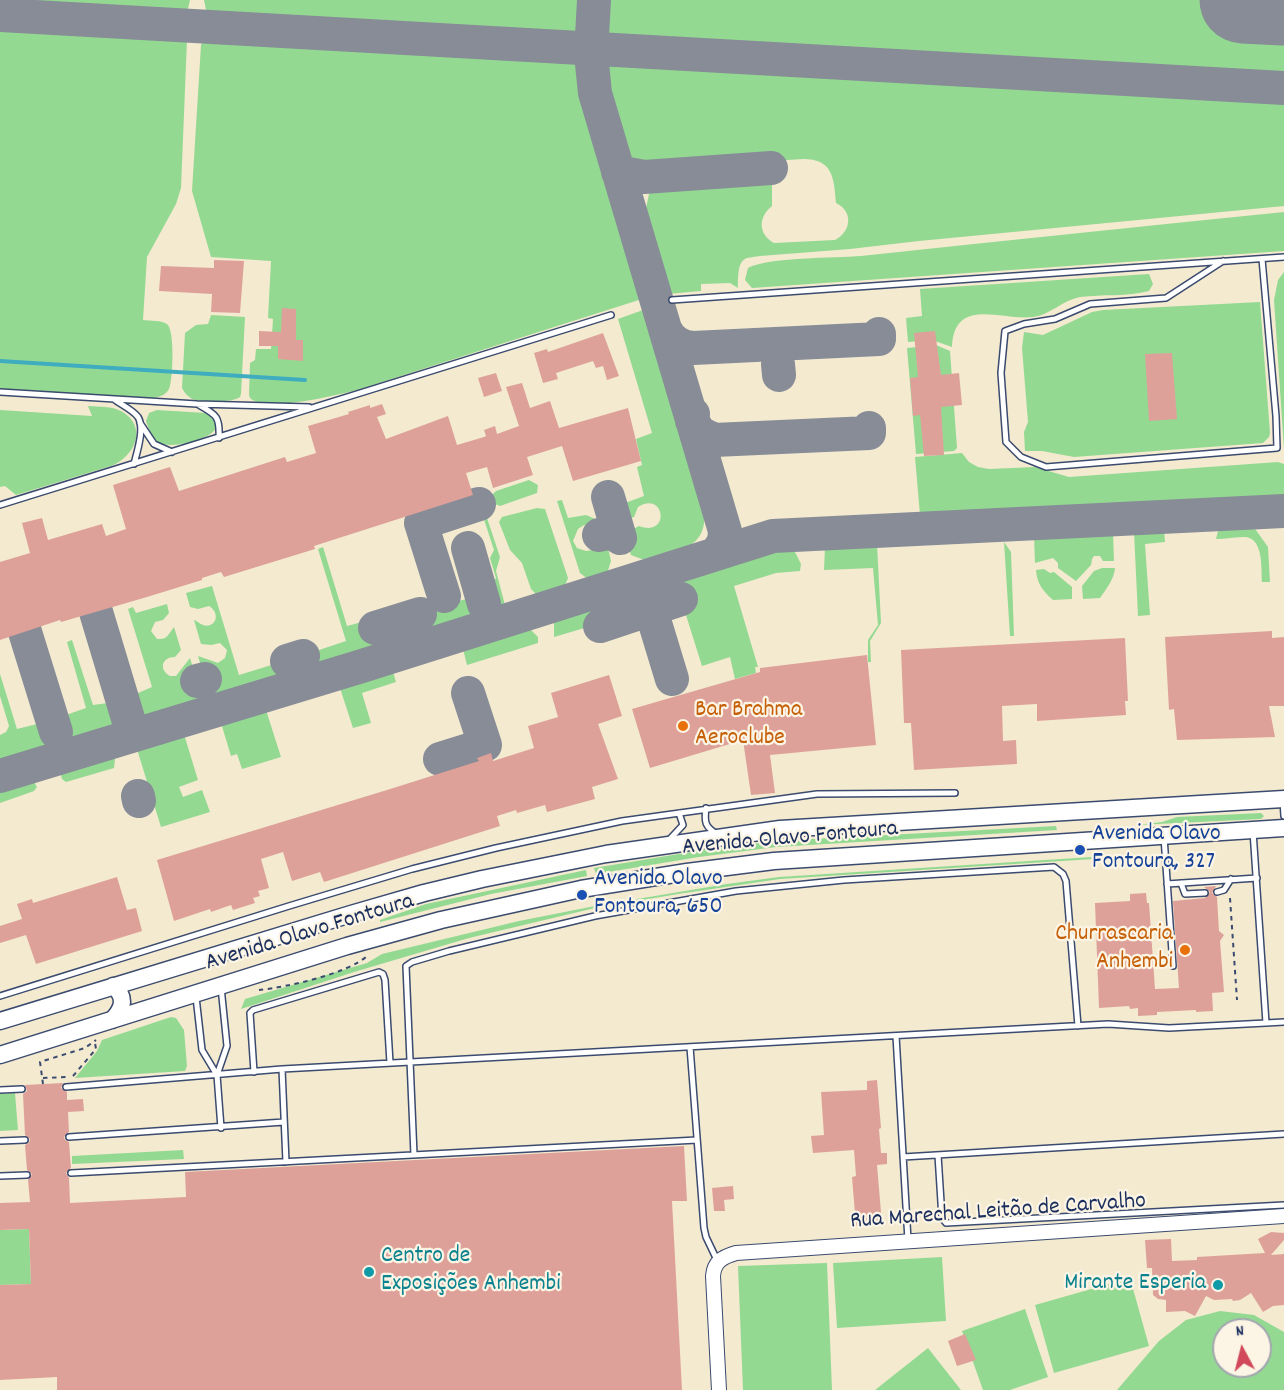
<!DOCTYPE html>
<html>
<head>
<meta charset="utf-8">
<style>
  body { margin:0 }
  #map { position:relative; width:1284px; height:1390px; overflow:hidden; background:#f3ead0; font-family:Dekko,sans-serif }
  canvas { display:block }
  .north { position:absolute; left:1212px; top:1318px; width:60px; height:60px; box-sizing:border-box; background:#fcf5e5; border:2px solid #a2a6af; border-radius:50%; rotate:353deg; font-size:16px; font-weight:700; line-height:24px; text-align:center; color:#1b2f5e }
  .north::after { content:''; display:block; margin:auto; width:21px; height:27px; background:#d1495b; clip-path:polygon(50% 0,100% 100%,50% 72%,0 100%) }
</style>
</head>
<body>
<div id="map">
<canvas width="1284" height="1390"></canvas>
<div class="north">N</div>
</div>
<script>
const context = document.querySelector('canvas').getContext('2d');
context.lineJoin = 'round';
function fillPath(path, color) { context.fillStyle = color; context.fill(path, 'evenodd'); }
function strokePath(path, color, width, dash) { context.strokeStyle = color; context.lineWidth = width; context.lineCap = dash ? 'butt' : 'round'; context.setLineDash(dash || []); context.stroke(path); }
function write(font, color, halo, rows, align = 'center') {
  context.font = font + ' Dekko,sans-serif'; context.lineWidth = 4.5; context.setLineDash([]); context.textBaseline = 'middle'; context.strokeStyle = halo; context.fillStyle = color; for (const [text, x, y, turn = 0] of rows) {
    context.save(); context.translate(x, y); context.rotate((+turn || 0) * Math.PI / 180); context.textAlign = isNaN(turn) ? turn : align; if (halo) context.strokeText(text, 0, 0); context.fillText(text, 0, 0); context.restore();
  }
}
const green = new Path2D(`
  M0 0H190L187 13 176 18 0 9Z
  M204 0H580C579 14 582 34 566 40L219 20 207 15Z
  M606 0H1223L1284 3V83L626 43 613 40 605 29Z
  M0 22 170 31 182 34 187 40 181 188 176 204 147 257 143 320C151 321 160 320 167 324 175 330 173 380 169 389 166 395 159 397 153 398L0 389Z
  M211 34 559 53 571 57 580 68 589 118 642 299 360 389C338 395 266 413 250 398L249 395 250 363 255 360 256 349H271L273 319 268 318 271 261 211 257 192 191 201 45 204 38Z
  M621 57 1284 95V206L919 241 850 249 760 256C756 257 748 257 745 259 737 263 738 281 738 288L730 283 701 284V291L668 294 645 213 649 194 657 184 765 177 772 185V206C758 217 758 234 774 243L835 240C852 231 853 211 836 203 834 178 833 159 803 159L647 169 629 163 604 73 608 63Z
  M1284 212V251L752 288 745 280 748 268C768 257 835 258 861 256 1002 241 1143 226 1284 212Z
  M1284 272V449L1274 300 1278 280Z
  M1149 274 1153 284 1149 291C1127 297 1103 294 1080 297 1063 300 1050 315 1033 317 1002 321 954 296 952 347L932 340 908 342 906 318 922 316 920 289Z
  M1260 302 1270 433 1269 437 1263 443 1074 457 1042 451H1025L1024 432 1028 422 1022 348 1024 332 1043 335 1092 312 1103 310Z
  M643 310 704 508C709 549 678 551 647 561L631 555 624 534 639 526C671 538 665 490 638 507L634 517 622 521H620L621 509 625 503 644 496 637 467 642 465 636 439 652 433 618 319Z
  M211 315 245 317 241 394 240 397C233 403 201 402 192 399 187 396 184 392 182 388L185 333 196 325 208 324Z
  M936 345 950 351 957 448 954 451 916 454 907 348Z
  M88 406C99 407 112 406 121 411 148 426 136 456 111 466L16 495 5 486 0 487V410L92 416Z
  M157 410 206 413 214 419 216 428C210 440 170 450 158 442 151 437 149 429 146 421L149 413Z
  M962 453 969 462 978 467 989 469 1035 467 1069 477 1278 462 1284 464V497L920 515 915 457Z
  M529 480 538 485 537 493 500 506 495 504 492 495 496 491Z
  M479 494 500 557 496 571 505 605 502 607C492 600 487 588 496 578L490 558 494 550 476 495Z
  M562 500 568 518 586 515 600 521 601 527 595 529 584 525 578 529 573 541 577 548 586 551 593 550 599 540 606 539 611 561 607 574 589 580 580 573 557 501Z
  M537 508 545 509 568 578 564 588 538 596 531 589 522 563 510 550 499 522 502 517Z
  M1253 526 1268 547 1270 582H1262C1261 570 1264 538 1245 537 1236 537 1225 539 1216 539L1218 531 1224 527Z
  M1164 530 1165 542 1145 544 1150 615 1138 616 1134 532Z
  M1113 532 1114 561H1103L1100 556H1094L1092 559 1091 565 1076 581 1058 568V563L1053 558 1035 563 1034 536Z
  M1004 542 1011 552 1014 636H1010Z
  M877 544 881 623 870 641 871 662H868V640L878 625 873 568 824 570 825 547Z
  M323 547 347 626 362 622 371 623 375 629 378 640 372 650 314 668 307 662V654L346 641 318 549Z
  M793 548 801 564 800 571 776 573 734 586 758 667H755L756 673 735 679 730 657 702 666 675 580 768 550Z
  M1102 568H1115C1114 579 1107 588 1100 598L1083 599 1082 586 1094 571Z
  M1044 569 1050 573 1054 572 1072 587V599L1053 600C1043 591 1037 584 1036 570Z
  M212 586 239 675 278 663 286 669 284 678 220 698 210 697 198 656 218 663 225 658 227 650 220 643 211 645 201 644 194 620C197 621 200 624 203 625 216 629 221 613 209 606L198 609 190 607 186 593Z
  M450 594 453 603 472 597 474 607 471 618 432 630C422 625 418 616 421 606L427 601Z
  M167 604 169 613 163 620 155 622 151 631 157 639C168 640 168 634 174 627L181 650 175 657C161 657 159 670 170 676H176L190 658 203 700 199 705 148 720C138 715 134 702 138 693L152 687 128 609 133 607 136 613Z
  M592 608 598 624 554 637V620Z
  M529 628 538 637V643L467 665 463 649Z
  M72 640 93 705 108 703C116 708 119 722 114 730L77 742 70 737 66 715 86 708 67 642Z
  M393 672 396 682 362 693 371 723 353 728 340 688Z
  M0 674 17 729 37 724C46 729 50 743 45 752L3 766H0V735L6 732 9 726 0 696Z
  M256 709 266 710 281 757 242 769 237 754 231 756 221 723 223 720Z
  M183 731 198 780 179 787 183 797 202 790 210 812 161 827 136 746Z
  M107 754 111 755 115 759 114 768 66 782 62 779 60 771 62 767Z
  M31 777 37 787 34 791 0 803V786Z
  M1261 813 1264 816 1261 819 1137 825 1162 822 1177 817Z
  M1056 826 1057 830 776 847 699 857 596 874 594 868 697 851 775 841Z
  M1108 856 1109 858 780 879 678 894 595 908 469 938 354 972 241 1009 245 999 367 963 382 954 519 921 595 906 727 884 779 877Z
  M586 870 587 876 491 894 380 922V920L426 904Z
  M171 1017 176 1018 184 1030 187 1066 185 1071 75 1078 97 1051 102 1040Z
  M15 1093 18 1130 0 1131V1094Z
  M183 1150 184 1159 72 1164V1156Z
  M29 1229 31 1284 0 1285V1230Z
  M942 1257 946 1321 837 1328 833 1263Z
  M827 1263 832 1390H743L738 1266Z
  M1130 1278 1149 1346 1054 1373 1035 1305Z
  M1025 1309 1048 1377 1010 1390H983L962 1331Z
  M1220 1311 1254 1315 1284 1332V1390H1117L1159 1341 1186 1320ZM1224 1330H1260V1366H1224Z
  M928 1348 961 1390H875Z`);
const stream = new Path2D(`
  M0 361 305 380`);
const taxiway = new Path2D(`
  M594 0 591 54 595 93 725 531 724 542 716 554
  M0 15 1284 88
  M618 172 644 177 771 168
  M665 329C671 341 680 347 693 348L879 339V334
  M778 364 779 375
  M693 414 692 421 700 433 714 440 869 433V428
  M599 535 612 532 620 538 608 497
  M468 548 484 604
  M444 596 421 523 479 504
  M651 610 672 679
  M96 612 130 725
  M600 626 681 599
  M375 628 420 614
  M25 632 56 732
  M287 661 303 656
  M197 681 205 679
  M440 759 485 745 468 693
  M0 776 362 666 773 536 1284 511
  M138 796 139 801`);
const runway = new Path2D(`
  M1243 0 1284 2`);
const building = new Path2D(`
  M214 260 244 261 240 313 211 312 212 294 159 291 161 266 214 268Z
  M282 308 296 309V340H303V361L278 359V346H259V331L281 332Z
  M935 331 941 375 959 373 962 405 941 407 944 455 924 456 920 415 913 416 910 378 918 377 914 333Z
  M603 333 619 376 607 380 603 366 596 368 593 361 556 373 558 379 543 383 534 353 547 349 548 352Z
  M1172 353 1177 419 1149 421 1145 354Z
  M496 373 502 391 484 397 478 378Z
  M522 383 530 408 550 401 559 428 628 408 641 461 573 481 562 446 527 457 533 475 493 488 487 467 466 473 473 495 314 546 315 549 224 577 221 572 202 578V580L147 597 61 622 60 620 0 640V562L30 553 22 523 42 518 48 540 102 524 106 536 126 529 113 485 170 467 179 491 285 457 287 462 316 453 308 426 349 414 348 412 370 405V408L382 404 386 414 377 417 386 439 448 416 457 445 484 437 486 436 484 430 495 426 497 434 519 426 506 387Z
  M1272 631V638L1284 637V706H1269L1275 737 1177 740 1174 709 1169 710 1165 637Z
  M1125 638 1128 701H1125L1126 715 1037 721V704L1002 706 1003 741 1016 740 1017 764 914 770 911 723H904L901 650Z
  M867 655 876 745 770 755 775 793 751 795 743 740 650 768 632 709 760 672V668Z
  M609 675 622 716 598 724 618 779 592 787 595 799 547 812 545 805 517 813 516 810 497 816 500 826 324 882 320 872 292 881 283 852 261 859 269 888 258 891 260 896 253 898 255 903 233 910 231 905 211 912 210 909 174 921 157 860 387 790 479 761 477 758 491 753 493 761 534 748 528 726 558 717 551 693Z
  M117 877 127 910 136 908 142 931 36 964 26 935 0 943V926L22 919 17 904 32 899 33 903Z
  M1216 886 1212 893 1217 897 1219 931 1224 935 1220 941 1224 992 1212 993 1213 1011 1196 1012V1010L1157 1012V1015L1138 1016V1008L1130 1009 1129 1006 1099 1008 1095 903 1130 901V894L1146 893 1147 903H1149L1155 989 1179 988 1173 901 1205 898 1210 892 1204 887Z
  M877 1080 881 1128 879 1129 881 1153H887V1164L877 1165 882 1224 856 1226 852 1177 856 1176 854 1150 813 1153 811 1136 824 1135 821 1092 867 1090V1081Z
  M63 1083 61 1088 67 1092V1100L83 1099 84 1111 68 1112 69 1132 64 1137 65 1140 69 1142 71 1168 66 1173 69 1178 70 1203 186 1197 185 1172 684 1146 687 1201H672L682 1390H57V1377L0 1380V1285L31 1284 29 1229 0 1230V1203L30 1202 28 1180 32 1174 27 1170 25 1145 29 1143 30 1139 25 1135 23 1094 27 1091 25 1085Z
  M733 1186 734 1199 724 1200 725 1211H714L712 1188Z
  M1271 1232 1284 1233V1240L1271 1255 1284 1254V1305L1273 1306 1263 1312 1251 1293 1240 1300 1233 1301 1232 1299 1214 1300 1206 1296 1195 1316 1185 1311 1166 1312V1300L1158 1299 1153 1295 1152 1268H1147L1145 1240 1171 1239 1172 1261 1197 1260V1257L1265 1253 1258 1239Z
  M965 1334 976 1360 957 1366 948 1341Z`);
const path = new Path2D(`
  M1230 898 1237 1000
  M259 990C287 987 347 974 367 956
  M73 1076 96 1049 95 1043
  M43 1078 67 1077
  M43 1084 40 1062 85 1048 96 1040`);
const service = new Path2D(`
  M1223 261 1166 298 1090 304 1055 319 1024 324 1005 331 1001 373 1006 442 1021 457 1046 467 1277 448 1276 416 1262 259
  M672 300 1284 257
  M0 392 197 404 309 407
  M115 400C122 405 133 410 138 417 145 428 137 452 134 464
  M199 405C217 415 220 417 219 438
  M140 423 154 444 172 452
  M0 505 611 315
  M1283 800 1284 816
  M706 808C704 822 705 827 717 834
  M1164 837 1173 966
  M669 840 683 825 679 813
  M1181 883 1185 894 1205 893
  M1167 884 1257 878
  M1217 892 1224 890 1231 879
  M221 987 227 1046 217 1075 221 1128
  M0 996 289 906 412 869 496 848 622 821 817 794 955 793
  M196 997 202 1050 217 1075
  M1266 1023 1284 1022
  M896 1036 908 1240
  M690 1047 704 1228 706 1237 717 1260
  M282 1069 286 1162
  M254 1072 250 1013 253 1010 379 972 383 974 385 980 390 1063
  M66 1087 282 1069 1108 1024 1169 1028 1266 1023 1253 831
  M0 1090 22 1089
  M69 1137 284 1122
  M0 1141 25 1140
  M414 1155 406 966 412 962 449 951 595 916 736 891 844 880 1054 867 1063 874 1066 881 1078 1026
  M938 1155 942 1218 946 1223 1284 1205
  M903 1157 1284 1134
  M71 1173 697 1140
  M0 1176 27 1175`);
const tertiary = new Path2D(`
  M719 1390 713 1276C714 1262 722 1257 736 1253L1284 1216`);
const primary = new Path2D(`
  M112 1020C123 1009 127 997 113 986
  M0 1021 351 914 424 893 482 879 606 854 780 829 1284 799
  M0 1055 347 946 441 920 581 889 687 872 774 861 1284 828`);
const markers = [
  [683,726,6,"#e8710a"],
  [1080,850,6,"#1a4fb4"],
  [582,895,6,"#1a4fb4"],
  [1185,950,6,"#e8710a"],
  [369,1272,6,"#0f9aa8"],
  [1218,1285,6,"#0f9aa8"]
];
const foodNames = [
  ["Bar Brahma",695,712],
  ["Aeroclube",695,740],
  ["Churrascaria",1173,936,"right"],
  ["Anhembi",1173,964,"right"]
];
const transitNames = [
  ["Avenida Olavo",1092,836],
  ["Fontoura, 327",1092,864],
  ["Avenida Olavo",594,881],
  ["Fontoura, 650",594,909]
];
const streetNames = [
  ["Avenida Olavo Fontoura",790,840,-5],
  ["Avenida Olavo Fontoura",310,934,-17],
  ["Rua Marechal Leitão de Carvalho",998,1213,-4]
];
const cultureNames = [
  ["Centro de",381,1258],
  ["Exposições Anhembi",381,1286],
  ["Mirante Esperia",1206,1285,"right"]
];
fillPath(green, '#94d992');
strokePath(stream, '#40acbf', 4);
strokePath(taxiway, '#878c97', 34);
strokePath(runway, '#878c97', 87);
fillPath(building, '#dea19a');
strokePath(service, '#3b4b6f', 8);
strokePath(tertiary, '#3b4b6f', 16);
strokePath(primary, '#3b4b6f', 19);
strokePath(path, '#3b4b6f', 2, [4.5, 4.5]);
strokePath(service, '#fff', 5);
strokePath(tertiary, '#fff', 14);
strokePath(primary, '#fff', 16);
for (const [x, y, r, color] of markers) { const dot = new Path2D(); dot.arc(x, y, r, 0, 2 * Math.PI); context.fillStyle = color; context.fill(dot); strokePath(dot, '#fcf5e5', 2); }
write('24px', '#c56008', '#fcf5e5', foodNames, 'left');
write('24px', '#164399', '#fcf5e5', transitNames, 'left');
write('24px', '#1b2f5e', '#fcf5e5', streetNames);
write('24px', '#0d838f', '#fcf5e5', cultureNames, 'left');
</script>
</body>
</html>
